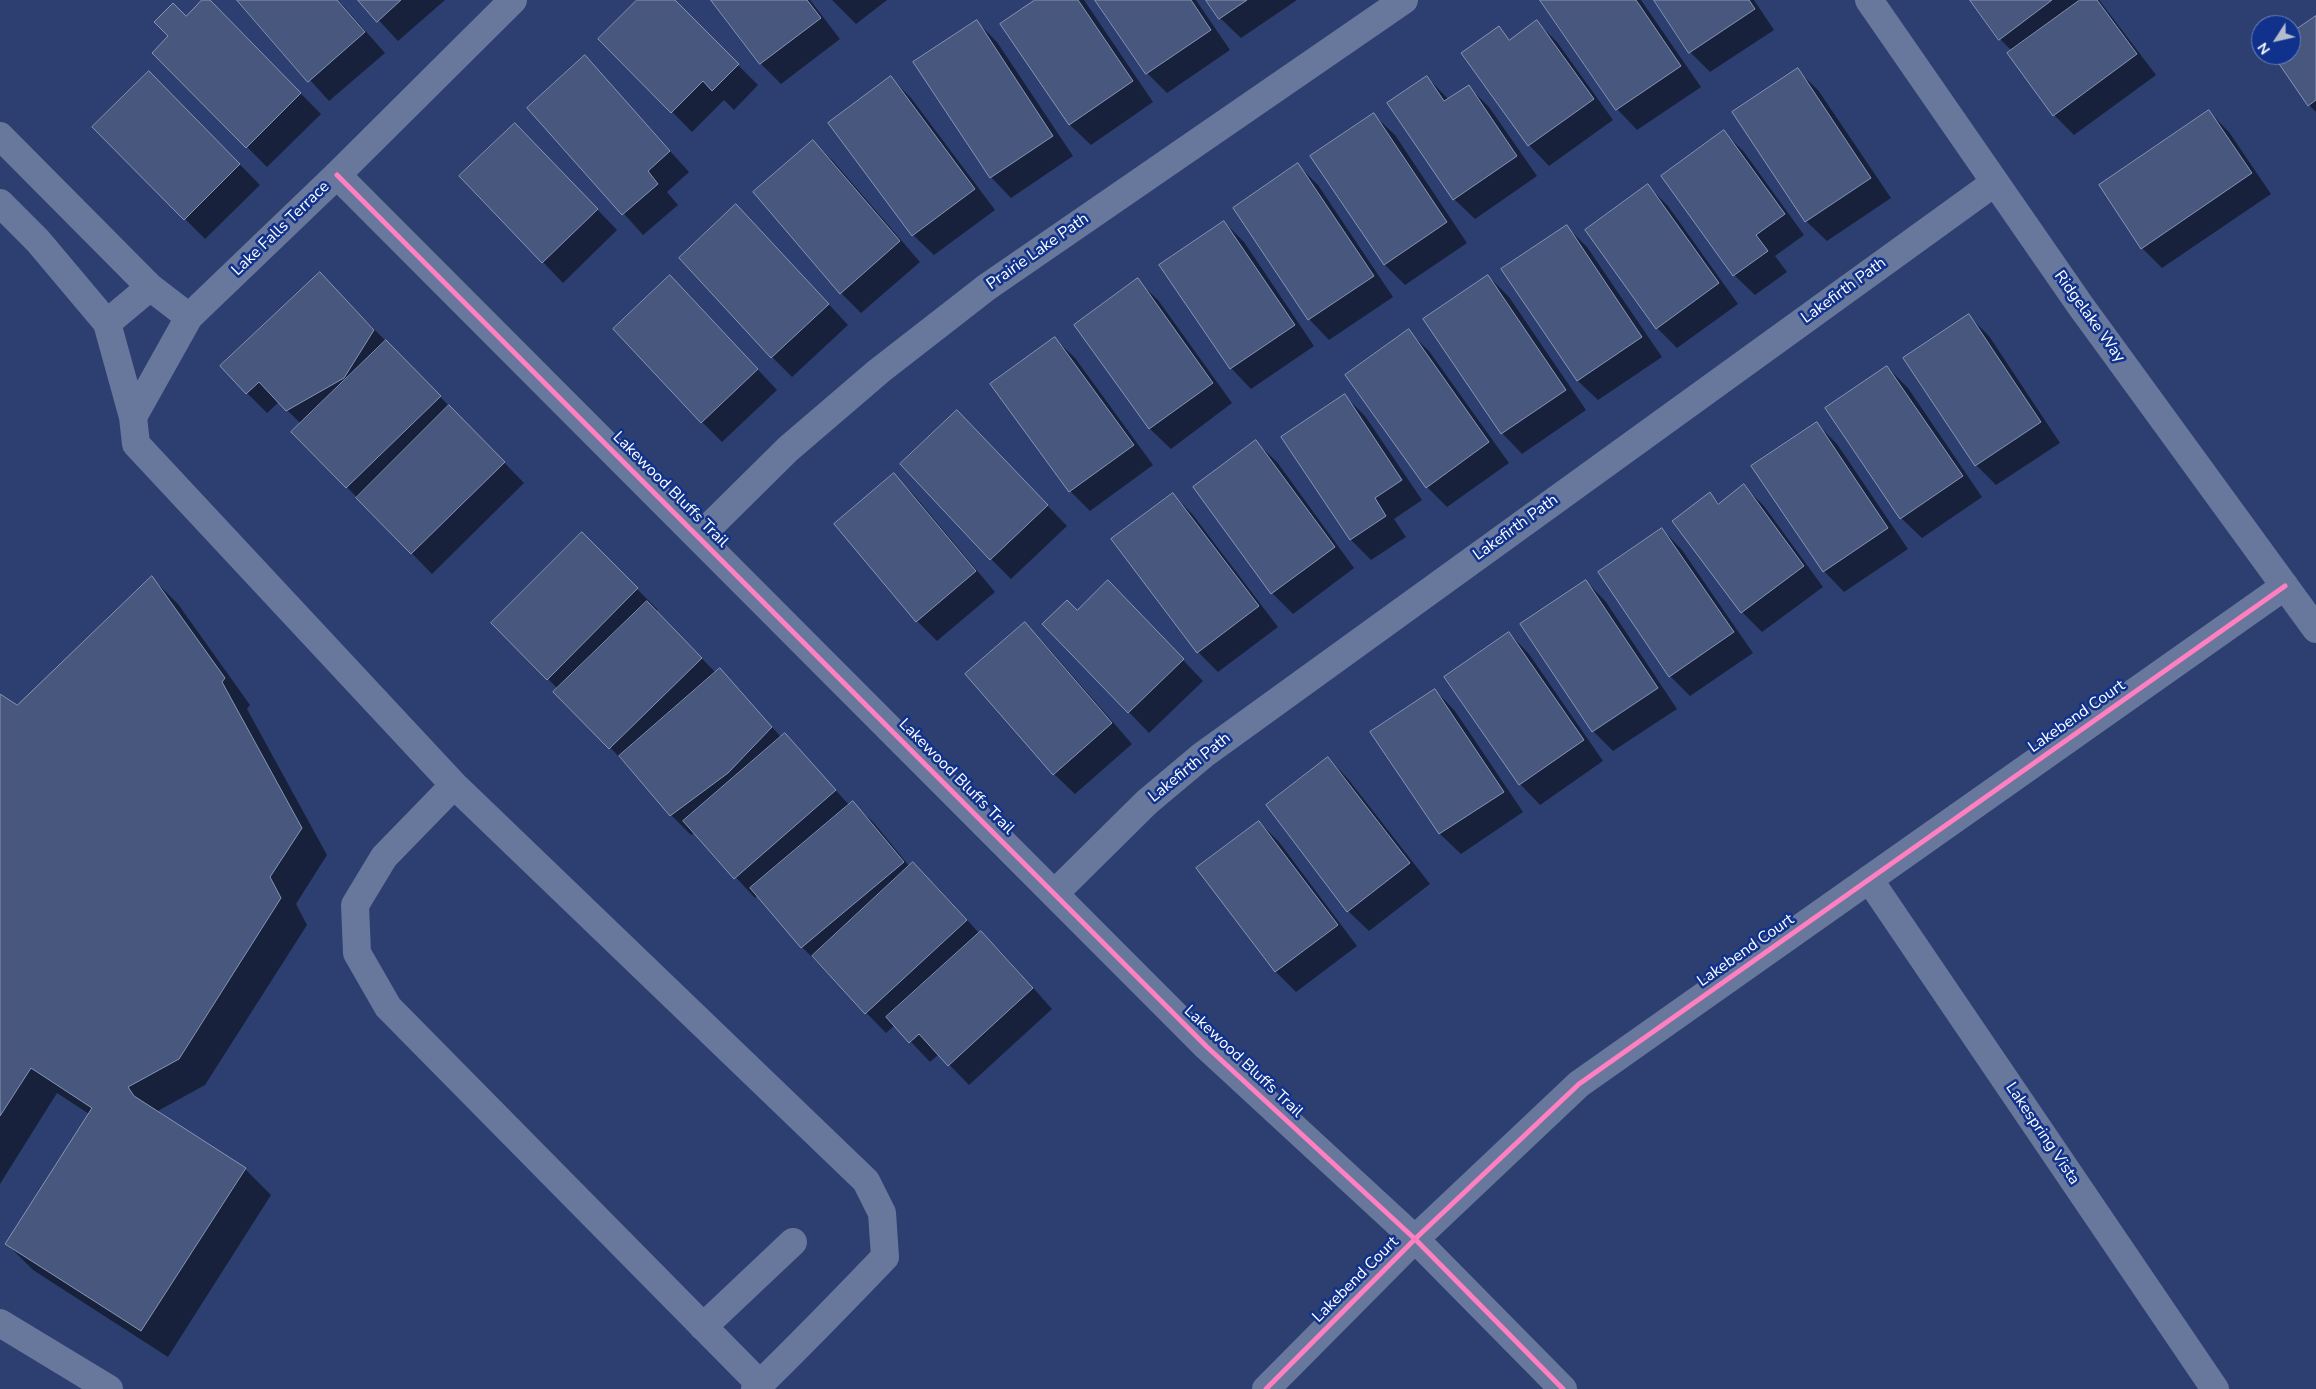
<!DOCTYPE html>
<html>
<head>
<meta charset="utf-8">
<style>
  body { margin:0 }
  #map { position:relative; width:2316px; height:1389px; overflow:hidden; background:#2c3f70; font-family:"Nunito Sans",sans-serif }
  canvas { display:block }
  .north { position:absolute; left:2251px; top:15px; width:50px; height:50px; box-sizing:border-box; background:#10328c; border:1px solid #7084ba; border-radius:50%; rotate:235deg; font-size:14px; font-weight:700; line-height:20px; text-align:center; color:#fff }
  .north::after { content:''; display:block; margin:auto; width:18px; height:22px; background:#b5bccd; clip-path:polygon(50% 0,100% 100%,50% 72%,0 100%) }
</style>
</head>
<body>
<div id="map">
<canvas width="2316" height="1389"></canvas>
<div class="north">N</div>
</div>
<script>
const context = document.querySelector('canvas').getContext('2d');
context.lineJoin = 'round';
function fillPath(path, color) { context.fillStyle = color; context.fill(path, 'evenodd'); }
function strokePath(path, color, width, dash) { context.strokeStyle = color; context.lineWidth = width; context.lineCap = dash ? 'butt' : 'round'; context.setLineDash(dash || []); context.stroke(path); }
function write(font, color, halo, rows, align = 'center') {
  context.font = font + ' "Nunito Sans",sans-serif'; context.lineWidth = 5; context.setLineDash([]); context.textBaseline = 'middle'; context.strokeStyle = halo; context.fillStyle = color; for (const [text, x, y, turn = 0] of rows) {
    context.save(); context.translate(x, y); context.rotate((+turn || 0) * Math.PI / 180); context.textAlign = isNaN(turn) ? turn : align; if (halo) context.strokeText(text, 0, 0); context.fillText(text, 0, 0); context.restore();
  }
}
const shadow = new Path2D(`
  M204 0H208L321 114 267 167 153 53Z
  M238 0H338L385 53 329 101Z
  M360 0H445L398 41Z
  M639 0H673L758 85 734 110 724 100 692 132 600 39Z
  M713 0H810L840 39 781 84 761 64Z
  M832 0H887L856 24Z
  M1037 0H1084L1153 102 1091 145 1070 125 1002 24Z
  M1097 0H1196L1230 50 1167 93 1147 73Z
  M1208 0H1297L1241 38 1220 18Z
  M1542 0H1641L1701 87 1637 130 1617 109Z
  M1655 0H1754L1774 30 1710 72 1690 52Z
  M1971 0H2099L2156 75 2074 135 2054 115 2012 51 2000 39Z
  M2316 18V112L2309 105 2275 55H2291V35Z
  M977 22 997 42 1073 156 1011 198 991 177Z
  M1537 22 1557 42 1613 120 1549 166 1529 145 1463 53 1498 28 1511 41Z
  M585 57 689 172 667 192 678 205 643 235 529 108Z
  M1797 70 1818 90 1891 198 1827 241 1806 221Z
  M149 72 260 185 205 239 94 127Z
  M1427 77 1449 100 1468 86 1489 107 1537 176 1475 219 1454 199Z
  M891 78 911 98 995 210 934 255 913 235 829 124Z
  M2209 112 2229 132 2271 194 2162 268 2142 248Z
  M1374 115 1395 135 1467 243 1405 285 1385 265Z
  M1724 132 1744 152 1804 235 1775 256 1787 272 1755 295 1734 275Z
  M813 141 834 162 920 262 861 313 841 293Z
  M535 145 617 230 563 283 543 262Z
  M1298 165 1318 185 1393 297 1329 340 1309 319 1234 208Z
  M1648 186 1668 206 1738 304 1677 348 1657 328Z
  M1224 222 1244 242 1314 346 1251 389 1231 368 1161 265Z
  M756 226 848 325 792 377 772 357Z
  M1567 227 1587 247 1662 357 1598 400 1577 380Z
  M670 276 777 390 722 442 702 422Z
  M1488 276 1509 297 1586 410 1522 454 1502 433Z
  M1137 280 1158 300 1232 403 1171 449 1150 429 1076 325Z
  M340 294 524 483 432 574 293 432 301 424 279 402 267 413 247 393Z
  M1969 316 1989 336 2060 443 1996 485 1976 465Z
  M1408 331 1429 351 1509 463 1447 507 1427 487Z
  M1054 338 1075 358 1153 465 1090 511 1070 491Z
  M1887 367 1908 388 1982 497 1922 538 1901 518Z
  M1345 396 1365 416 1422 500 1394 519 1406 537 1371 560 1351 540 1283 438Z
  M1816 423 1837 444 1908 549 1844 592 1824 571 1753 466Z
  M977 432 1067 526 1011 579 991 559Z
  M1256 442 1277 462 1354 568 1293 614 1272 593 1195 487Z
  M894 475 914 495 995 592 937 641 917 621Z
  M1744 486 1764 506 1823 587 1762 632 1742 612 1710 494 1720 504Z
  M1173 494 1193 515 1278 627 1218 672 1198 652Z
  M1662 529 1682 550 1753 653 1690 696 1670 676Z
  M582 534 658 610 656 611 716 673 720 670 781 737 785 734 850 806 853 803 874 823 910 867 934 884 980 934 981 933 1002 953 1052 1009 969 1085 939 1054 930 1062 895 1025 886 1033 802 947 758 895 755 898 695 833 691 835 671 815 558 689 493 623Z
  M152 578 178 604 250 705 247 709 327 855 296 904 307 925 205 1085 156 1112 245 1169 271 1195 168 1357 33 1270 7 1244 89 1114 57 1093 0 1184V695L17 706Z
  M1586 581 1606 602 1677 709 1613 751 1593 731Z
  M1128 602 1203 681 1149 733 1044 624 1077 611Z
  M1025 624 1045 644 1132 744 1075 794 1054 774Z
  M1509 633 1529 654 1603 761 1540 805 1520 784Z
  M1435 690 1455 711 1523 812 1461 854 1440 834 1372 732Z
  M1328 758 1348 779 1430 884 1369 931 1348 911Z
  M1259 822 1279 842 1357 946 1296 992 1276 972 1198 868Z`);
const building = new Path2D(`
  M202 0H210L301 93 246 148 152 53 168 36 154 22 173 3 186 16Z
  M237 0H337L365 32 308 82Z
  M358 0H401L377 22Z
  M637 0H675L739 64 712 91 703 81 671 113 598 39Z
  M711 0H807L821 18 760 64Z
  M1035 0H1078L1133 81 1069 125 1000 24Z
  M1095 0H1191L1211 30 1146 74Z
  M1206 0H1247L1219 19Z
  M1540 0H1636L1681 66 1616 110Z
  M1654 0H1749L1755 9 1689 53Z
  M1970 0H2052L1999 40Z
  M2080 0H2097L2137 54 2053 116 2007 53Z
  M2316 16V100L2308 106 2273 55H2291V33Z
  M977 20 1053 136 990 178 913 62Z
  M1537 20 1594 99 1528 146 1461 53 1499 26 1509 40Z
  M585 55 670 151 648 171 658 184 622 215 527 108Z
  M1798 68 1871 178 1805 222 1732 112Z
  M149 71 240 164 184 220 92 127Z
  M891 76 975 189 912 236 828 123Z
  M1427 76 1444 101 1469 85 1517 156 1453 200 1387 103Z
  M2209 110 2252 173 2141 249 2099 185Z
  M1374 113 1447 222 1384 265 1310 156Z
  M515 123 598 209 542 263 459 176Z
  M1724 130 1785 214 1756 235 1768 251 1733 276 1661 176Z
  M813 140 900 241 840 294 753 192Z
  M1298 163 1374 276 1308 320 1233 208Z
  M1648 184 1719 283 1656 329 1585 230Z
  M736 204 829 304 771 358 679 258Z
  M1224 221 1295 325 1230 369 1159 265Z
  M1567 225 1642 337 1577 381 1501 269Z
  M320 272 374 330 344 378 286 411 259 382 246 394 220 366Z
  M670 275 758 369 701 423 613 329Z
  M1488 275 1566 390 1501 434 1423 319Z
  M1138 278 1213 383 1149 429 1074 325Z
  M1969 314 2041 422 1975 466 1903 358Z
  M1409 329 1489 442 1426 488 1345 375Z
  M1055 337 1134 445 1069 492 990 384Z
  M386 340 441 396 346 488 291 432Z
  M1887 366 1963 476 1900 519 1825 408Z
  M1345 394 1402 480 1375 498 1386 516 1350 540 1281 437Z
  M449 405 505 462 411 554 356 498Z
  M957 410 1048 505 990 560 900 464Z
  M1817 422 1888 528 1823 572 1751 466Z
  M1256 440 1335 547 1271 594 1193 487Z
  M894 473 976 571 916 622 834 524Z
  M1744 484 1804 566 1741 613 1672 521 1710 492 1718 504Z
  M1173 493 1259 606 1197 653 1111 539Z
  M1662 528 1734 632 1669 677 1598 572Z
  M582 532 638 588 547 680 491 623Z
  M152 576 225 678 222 682 302 828 270 877 281 898 179 1059 128 1087 134 1096 246 1168 141 1331 5 1244 92 1108 31 1068 0 1116V694L17 705Z
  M1108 580 1184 659 1128 713 1042 624 1067 600 1077 610Z
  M1586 580 1658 688 1592 732 1520 624Z
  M647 601 702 658 609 749 553 692Z
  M1025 622 1112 723 1053 775 965 674Z
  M1509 632 1584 740 1519 785 1444 677Z
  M720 668 772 727 728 773 670 816 619 756Z
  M1435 689 1504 792 1439 834 1370 732Z
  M785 733 836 790 734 879 683 821Z
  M1328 757 1410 863 1347 912 1266 805Z
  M853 801 904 862 801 948 750 888Z
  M1259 821 1338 925 1275 972 1196 868Z
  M913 862 967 920 865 1014 812 956Z
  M981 931 1033 988 948 1066 919 1034 909 1043 886 1017Z`);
const minor = new Path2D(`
  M1869 0 2080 305 2316 629
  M0 136 150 287 189 317
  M337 175 1207 1047 1415 1239 1563 1389
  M0 203 38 241 107 323 133 417 136 444 454 785
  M107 323 150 287
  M133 417 189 317 337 175 513 0
  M699 537 788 449 879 371 987 287 1404 0
  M1869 879 2215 1389
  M1054 894 1147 802 1203 755 1994 183
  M0 1323 109 1389
  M703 1327 793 1242
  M755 1389C799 1346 842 1302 885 1257L882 1213 866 1181 454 785 384 857 355 905 357 953 388 1007 760 1384
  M1266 1389 1415 1239 1579 1084 2285 586`);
const cycleway = new Path2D(`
  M337 175 1207 1047 1415 1239 1563 1389
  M1266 1389 1415 1239 1579 1084 2285 586`);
const streetNames = [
  ["Lake Falls Terrace",281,229,-44],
  ["Prairie Lake Path",1038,252,-35],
  ["Lakefirth Path",1844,291,-36],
  ["Ridgelake Way",2089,317,54],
  ["Lakewood Bluffs Trail",670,490,45],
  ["Lakefirth Path",1516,528,-36],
  ["Lakebend Court",2077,717,-35],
  ["Lakefirth Path",1190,768,-39],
  ["Lakewood Bluffs Trail",956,777,45],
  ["Lakebend Court",1746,951,-35],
  ["Lakewood Bluffs Trail",1243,1062,43],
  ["Lakespring Vista",2042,1134,56],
  ["Lakebend Court",1356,1280,-45]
];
fillPath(shadow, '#0007');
fillPath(building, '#48577e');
strokePath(building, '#8794b3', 1);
strokePath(minor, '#68779c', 28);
strokePath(cycleway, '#ff80c0', 5);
write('16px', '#fff', '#10328c', streetNames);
</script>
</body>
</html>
